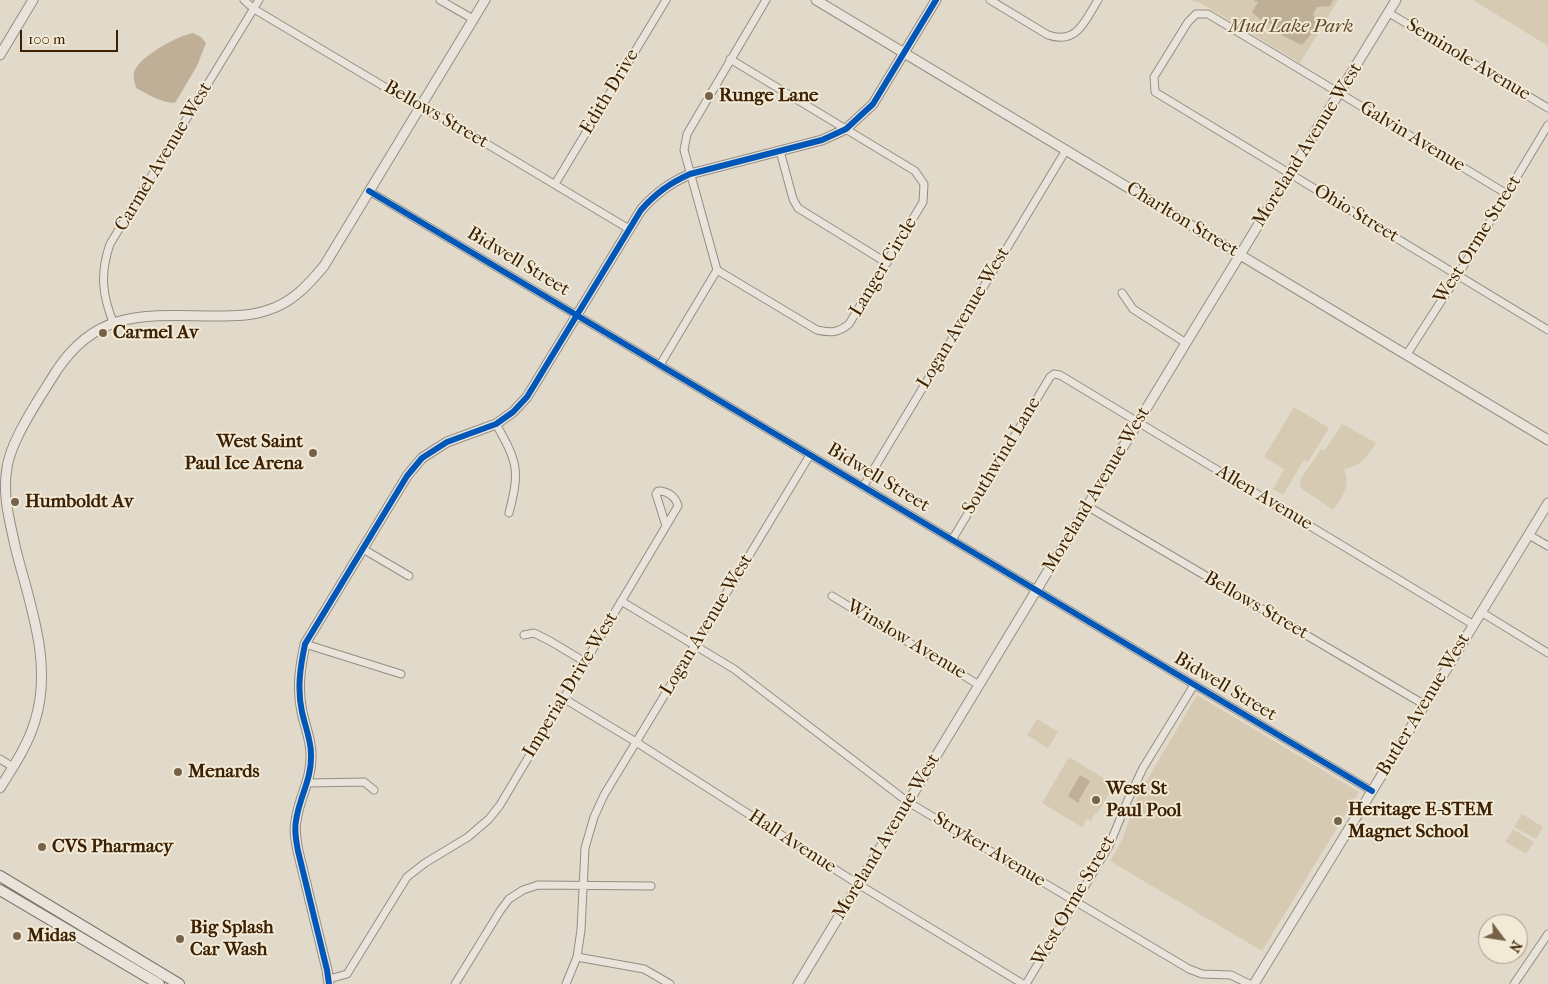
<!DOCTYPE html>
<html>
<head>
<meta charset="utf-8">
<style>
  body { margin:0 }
  #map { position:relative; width:1548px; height:984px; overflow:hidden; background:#e1daca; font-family:"IM FELL French Canon",serif }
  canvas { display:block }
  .north { position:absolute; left:1478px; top:914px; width:50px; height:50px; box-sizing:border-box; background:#f2e9d6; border:1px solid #a99982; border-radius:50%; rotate:121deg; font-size:14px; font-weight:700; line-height:20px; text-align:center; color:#3c2203 }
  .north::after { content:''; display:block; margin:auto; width:18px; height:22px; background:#766249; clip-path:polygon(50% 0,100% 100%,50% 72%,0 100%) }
  .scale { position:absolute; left:20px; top:30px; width:98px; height:22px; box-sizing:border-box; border:2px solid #3c2203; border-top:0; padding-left:6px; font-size:15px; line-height:18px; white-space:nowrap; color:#3c2203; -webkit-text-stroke:4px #f2e9d6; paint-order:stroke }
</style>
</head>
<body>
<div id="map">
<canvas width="1548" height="984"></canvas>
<div class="north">N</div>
<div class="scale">100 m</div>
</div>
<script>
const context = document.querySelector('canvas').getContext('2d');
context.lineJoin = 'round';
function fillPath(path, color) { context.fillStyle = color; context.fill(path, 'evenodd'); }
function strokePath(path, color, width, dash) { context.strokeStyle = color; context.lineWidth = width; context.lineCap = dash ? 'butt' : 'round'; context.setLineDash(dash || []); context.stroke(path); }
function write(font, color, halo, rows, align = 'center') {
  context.font = font + ' "IM FELL French Canon",serif'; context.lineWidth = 4; context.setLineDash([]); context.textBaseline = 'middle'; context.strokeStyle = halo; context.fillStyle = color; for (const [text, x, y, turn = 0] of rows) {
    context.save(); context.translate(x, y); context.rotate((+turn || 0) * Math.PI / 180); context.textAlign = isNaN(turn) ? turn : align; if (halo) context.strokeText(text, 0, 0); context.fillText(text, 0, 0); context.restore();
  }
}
const green = new Path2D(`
  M1192 0H1338L1300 63 1199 2H1194Z
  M1473 0H1548V46Z
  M1294 407 1329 428 1308 462 1304 460 1283 495 1273 489 1284 469 1264 457Z
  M1342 424 1376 443C1366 458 1362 465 1344 469 1351 484 1343 498 1333 510L1301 488 1300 480 1321 449 1325 450Z
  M1197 695 1359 792 1262 951 1110 861 1122 840 1138 795Z
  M1037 719 1058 732 1048 748 1027 735Z
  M1069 757 1113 784 1108 793 1109 794 1097 814 1095 813 1091 821 1087 819 1082 827 1042 803Z
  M1522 814 1543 827 1536 839 1514 827Z
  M1513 829 1534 842 1526 854 1505 842Z`);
const water = new Path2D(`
  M1253 0H1333L1330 6 1317 7 1313 14 1319 25 1302 45 1283 36 1264 18 1261 20 1252 12 1258 2Z
  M193 33 201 37 206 43 197 66 175 103C161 103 148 94 136 88 135 83 133 78 134 72 140 56 177 36 193 33Z
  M1080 775 1090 781 1079 800V803L1068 796Z`);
const minor = new Path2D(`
  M244 0 254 9 420 108 447 120 629 229
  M440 0 473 19
  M990 0 1048 35C1077 45 1085 21 1098 0
  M1389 13 1548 108
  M730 59 915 171 924 184 923 202 849 324C838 333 831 333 817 330L717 270 684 150 687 134 766 0
  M780 151 793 199 798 208 887 263
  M555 184 666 0
  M369 191 1372 791
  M1507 194 1208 14H1196L1188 22 1154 77 1155 92 1548 330
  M1122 293 1133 309 1186 343
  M113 322C102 294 100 273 110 244L259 0
  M1407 354 1458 275 1548 125
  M660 365 717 270
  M496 424C518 463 520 470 509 513
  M863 487 1066 150
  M1087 506 1425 705
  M1529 535 1548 546
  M952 540 1050 377 1054 374 1060 375 1474 625
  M363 549 409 576
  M832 596 979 685
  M621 601 734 669 908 802 1189 969 1202 974 1231 975 1249 984
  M1481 612 1548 653
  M524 635 534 633 550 641 585 662
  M305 644 401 674
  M563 698 636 742 858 884 1023 984
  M0 759 13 767
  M308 783 364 782 374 790
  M577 957 644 969 670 984
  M329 979 347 974 407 877 425 863 468 837 489 819 500 805 678 506C676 497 668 491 658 491L656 494 666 526
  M455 984 500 911 509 899 523 890 538 885 651 886
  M566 984 577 957 581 930 585 848 594 817 604 795 810 455
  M1026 984 1109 846 1127 802 1143 768 1194 685
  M1514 984 1548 934`);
const tertiary = new Path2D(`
  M816 0 1548 440
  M0 55 33 0
  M0 788C13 767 28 745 35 721 53 664 30 605 16 550 10 522 2 496 7 468 11 439 41 396 57 370 99 307 149 316 216 316 234 316 251 316 268 310 292 303 309 284 324 266L485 0
  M329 984 327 970 298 851C296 841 294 831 296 821 299 797 312 780 311 754 311 740 305 726 302 712 297 689 300 668 305 644L407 476 422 458 447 442 496 424 513 412 527 397 641 210C656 193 670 183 690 174L822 140 846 129 873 104 936 0
  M798 984 1186 343 1396 0
  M1254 984 1548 503`);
const secondary = new Path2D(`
  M0 876 179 984
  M0 890 159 984`);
const cycleway = new Path2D(`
  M369 191 1372 791
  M329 984 327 970 298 851C296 841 294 831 296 821 299 797 312 780 311 754 311 740 305 726 302 712 297 689 300 668 305 644L407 476 422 458 447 442 496 424 513 412 527 397 641 210C656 193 670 183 690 174L822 140 846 129 873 104 936 0`);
const markers = [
  [709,96,5,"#766249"],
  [103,333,5,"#766249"],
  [313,453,5,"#766249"],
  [15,502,5,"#766249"],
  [178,772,5,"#766249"],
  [1096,800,5,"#766249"],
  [1338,821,5,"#766249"],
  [42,847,5,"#766249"],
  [17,936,5,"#766249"],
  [180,939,5,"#766249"]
];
const parkNames = [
  ["Mud Lake Park",1291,27]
];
const streetNames = [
  ["Seminole Avenue",1468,60,31],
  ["Edith Drive",610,92,-59],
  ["Bellows Street",436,115,30],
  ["Galvin Avenue",1412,137,31],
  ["Moreland Avenue West",1308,145,-58],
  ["Carmel Avenue West",164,157,-59],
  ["Ohio Street",1356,214,31],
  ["Charlton Street",1182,220,31],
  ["West Orme Street",1478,240,-58],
  ["Bidwell Street",518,262,31],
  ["Langer Circle",884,267,-59],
  ["Logan Avenue West",964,318,-59],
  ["Southwind Lane",1002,456,-59],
  ["Bidwell Street",878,478,31],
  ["Moreland Avenue West",1097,490,-59],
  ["Allen Avenue",1264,498,31],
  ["Bellows Street",1256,606,30],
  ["Logan Avenue West",707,625,-59],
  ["Winslow Avenue",906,640,31],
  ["Imperial Drive West",571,685,-59],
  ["Bidwell Street",1225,687,31],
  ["Butler Avenue West",1424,705,-59],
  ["Moreland Avenue West",887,837,-59],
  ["Hall Avenue",792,842,33],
  ["Stryker Avenue",989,850,31],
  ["West Orme Street",1074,901,-60]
];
const poiNames = [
  ["Runge Lane",719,96],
  ["Carmel Av",113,333],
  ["West Saint",303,442,"right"],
  ["Paul Ice Arena",303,464,"right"],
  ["Humboldt Av",25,502],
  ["Menards",188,772],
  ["West St",1106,789],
  ["Paul Pool",1106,811],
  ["Heritage E-STEM",1348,810],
  ["Magnet School",1348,832],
  ["CVS Pharmacy",52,847],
  ["Big Splash",190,928],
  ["Car Wash",190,950],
  ["Midas",27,936]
];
fillPath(green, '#d6cab3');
fillPath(water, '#bfaf96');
strokePath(minor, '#958d80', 9);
strokePath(tertiary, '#958d80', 11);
strokePath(secondary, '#7c7467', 12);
strokePath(minor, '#e8e4dc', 7);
strokePath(tertiary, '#e8e4dc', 9);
strokePath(secondary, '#e8e4dc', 10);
strokePath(cycleway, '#0057b8', 6);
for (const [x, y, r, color] of markers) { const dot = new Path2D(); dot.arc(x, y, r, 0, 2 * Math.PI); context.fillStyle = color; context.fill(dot); strokePath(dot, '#f2e9d6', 2); }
write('italic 19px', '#60492a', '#f2e9d6', parkNames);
write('19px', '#3c2203', '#f2e9d6', streetNames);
write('bold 19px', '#3c2203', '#f2e9d6', poiNames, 'left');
</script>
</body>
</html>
